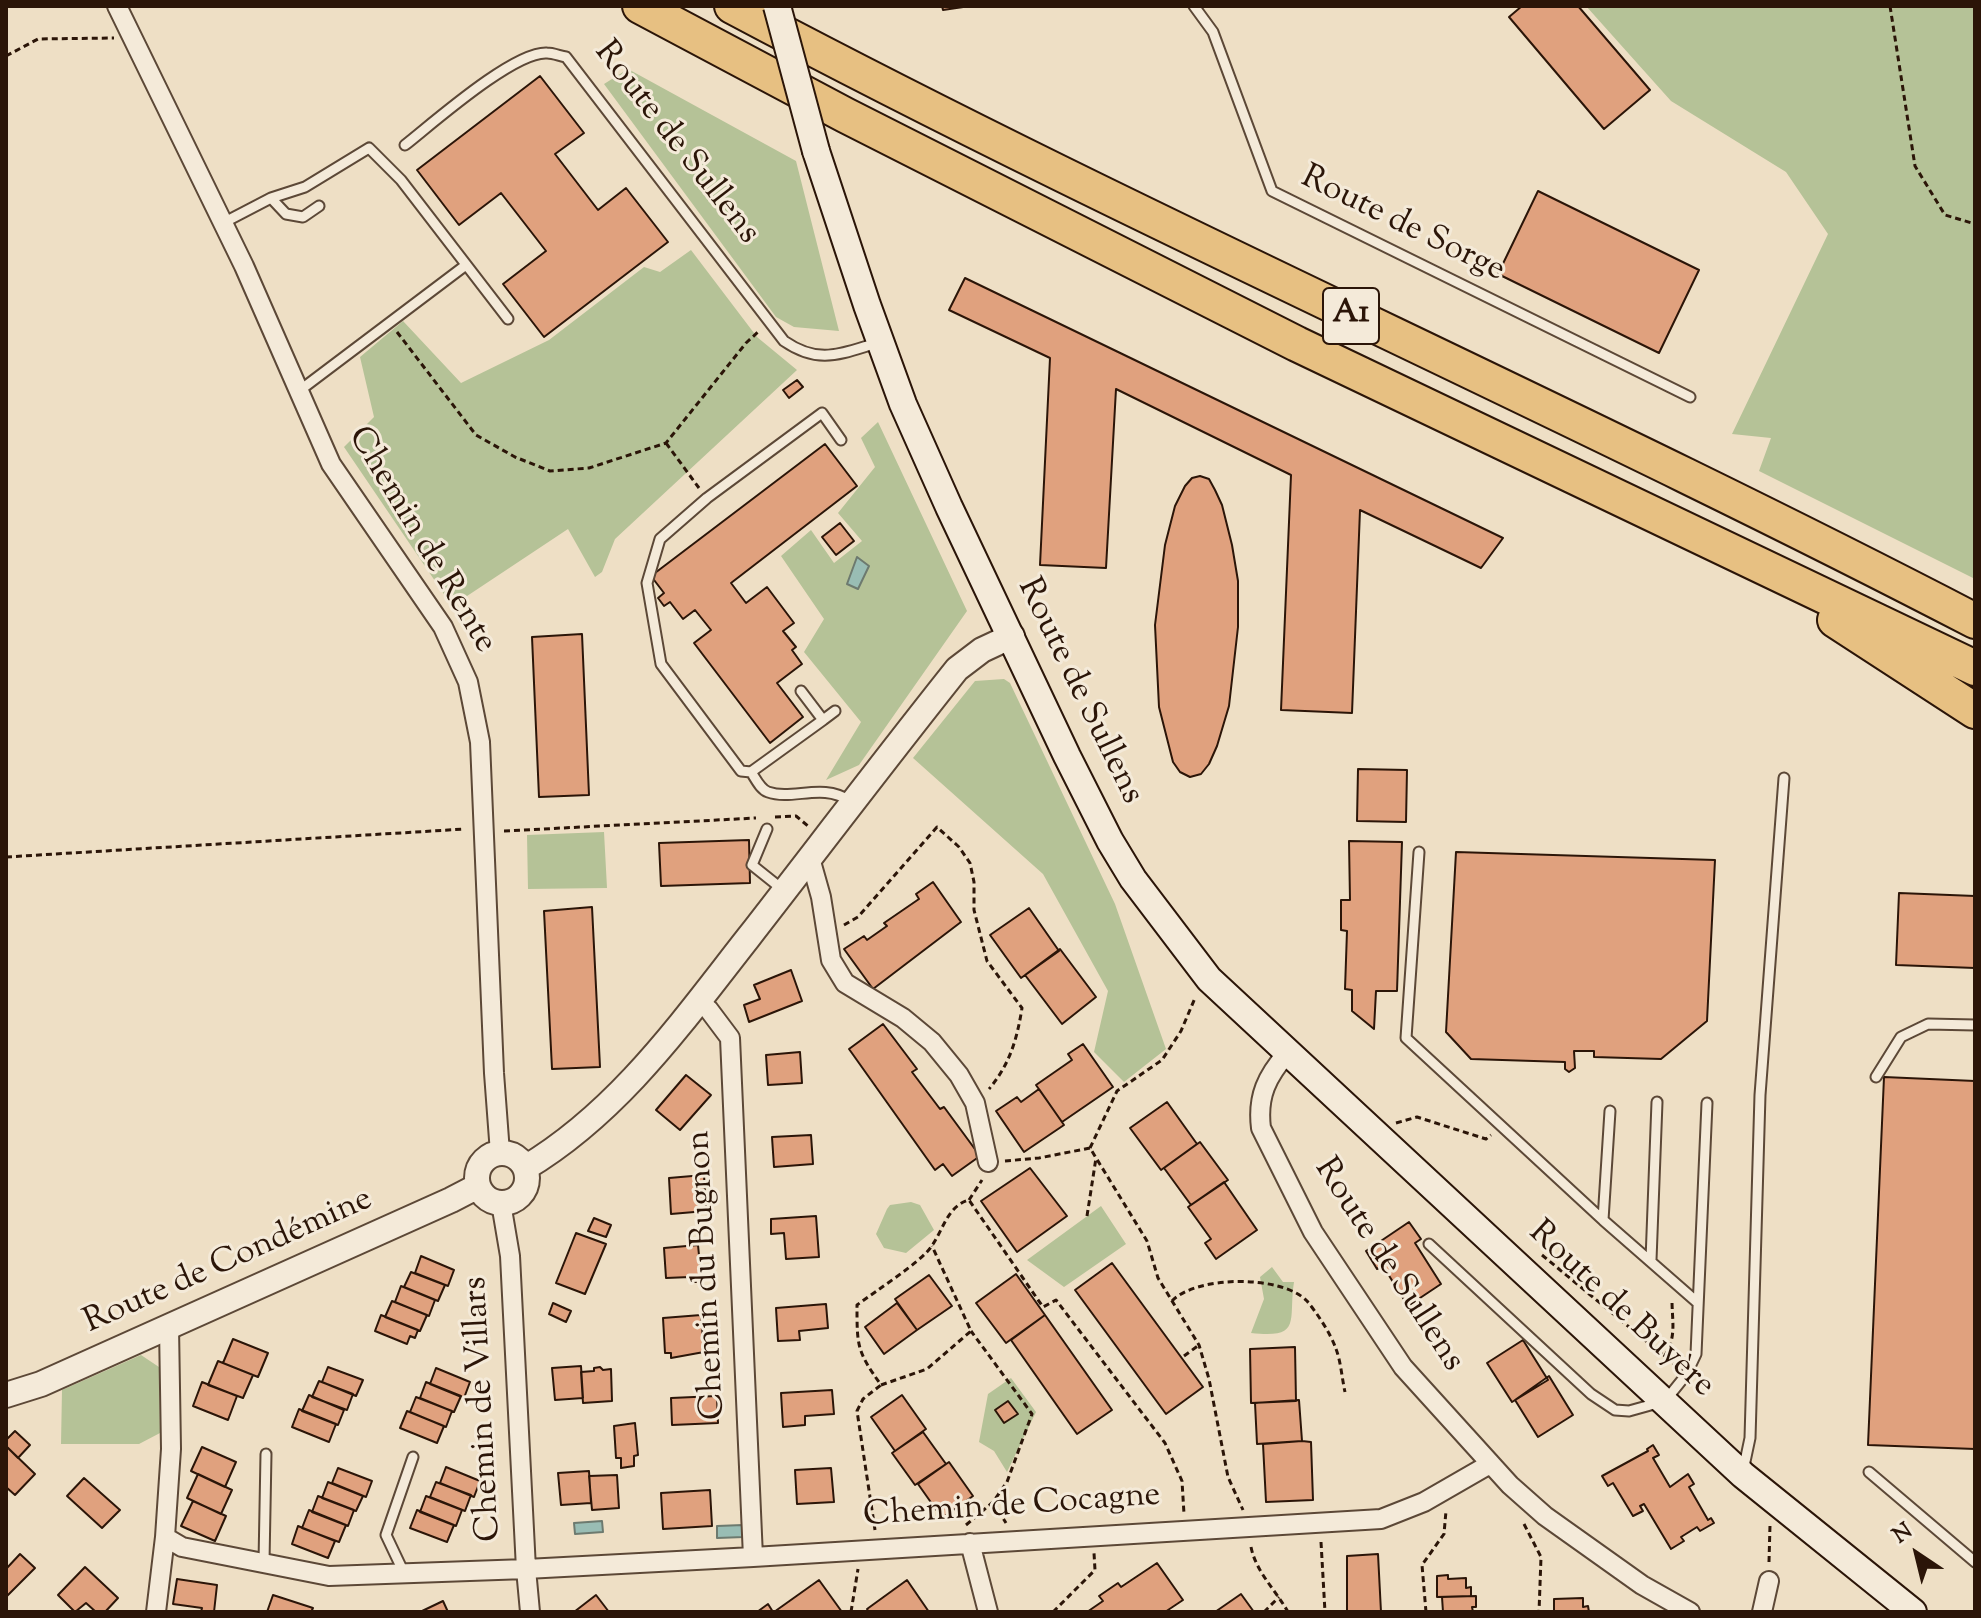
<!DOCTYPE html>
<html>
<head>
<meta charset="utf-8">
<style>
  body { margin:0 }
  #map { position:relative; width:1981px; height:1618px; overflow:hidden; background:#eedfc5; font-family:"Sorts Mill Goudy",serif }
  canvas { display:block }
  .frame { position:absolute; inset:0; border:8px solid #2b1508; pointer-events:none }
  .north { position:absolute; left:1877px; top:1514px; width:80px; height:80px; -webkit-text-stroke:6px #f4ead9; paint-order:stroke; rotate:325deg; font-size:22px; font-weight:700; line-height:32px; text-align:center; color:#2b1508 }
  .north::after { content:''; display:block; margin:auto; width:28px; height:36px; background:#2b1508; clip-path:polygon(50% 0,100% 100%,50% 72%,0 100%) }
</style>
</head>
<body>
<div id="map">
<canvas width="1981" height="1618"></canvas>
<div class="frame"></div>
<div class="north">N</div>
</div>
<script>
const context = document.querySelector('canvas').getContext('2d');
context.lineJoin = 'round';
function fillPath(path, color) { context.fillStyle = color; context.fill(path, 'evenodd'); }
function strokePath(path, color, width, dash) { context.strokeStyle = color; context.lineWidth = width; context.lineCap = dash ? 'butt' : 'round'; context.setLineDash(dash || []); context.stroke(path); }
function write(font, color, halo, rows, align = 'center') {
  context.font = font + ' "Sorts Mill Goudy",serif'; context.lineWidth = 6; context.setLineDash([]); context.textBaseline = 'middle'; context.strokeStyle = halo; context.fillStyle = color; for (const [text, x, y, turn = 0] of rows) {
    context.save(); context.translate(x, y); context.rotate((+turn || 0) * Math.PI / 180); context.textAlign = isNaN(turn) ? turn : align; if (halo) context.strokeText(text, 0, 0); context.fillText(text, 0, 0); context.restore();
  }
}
const green = new Path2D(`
  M1586 6H1975V579L1759 471 1771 438 1732 434 1828 234 1786 172 1671 101Z
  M628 69 796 161 839 331 794 327 776 317 604 84Z
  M691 250 757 337 797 370 615 539 602 572 595 577 568 529 452 606 344 447 374 417 360 357 403 321 461 383 549 340 644 267 660 272Z
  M878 422 967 611 859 765 826 780 861 722 804 652 824 619 781 556 811 530 834 563 862 541 838 513 875 467 861 438Z
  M1004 679 1010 683 1115 904 1166 1049 1124 1082 1094 1052 1108 991 1043 874 913 758 975 681Z
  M604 832 607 888 528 889 527 835Z
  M911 1202 920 1205 934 1230 906 1253 884 1248 876 1234 887 1209 890 1205Z
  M1101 1206 1126 1244 1064 1287 1027 1260Z
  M1272 1267 1283 1282H1294C1288 1320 1303 1339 1251 1333L1264 1299 1260 1277Z
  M141 1355 159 1367 160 1433 139 1444H61L62 1390Z
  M1011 1378 1036 1412 1007 1472 994 1451 979 1442 988 1394Z`);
const water = new Path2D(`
  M857 557 869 566 858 589 847 584Z
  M602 1521 603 1532 575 1534 574 1523Z
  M743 1525 744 1537 717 1538V1526Z`);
const building = new Path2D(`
  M942 6H970L943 10Z
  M1522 6H1578L1650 90 1604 129 1509 17Z
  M540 76 584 133 555 154 598 210 626 188 668 242 544 337 503 284 546 251 501 193 459 225 417 170Z
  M1538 191 1699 270 1659 353 1498 274Z
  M965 278 1503 538 1481 568 1360 510 1352 713 1281 710 1291 475 1116 389 1106 568 1040 565 1050 358 949 310Z
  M797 380 803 387 789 398 783 390Z
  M825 444 857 486 731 583 746 603 767 587 794 623 783 631 796 647 792 650 802 664 777 683 803 717 770 743 694 643 711 630 695 610 683 619 670 602 664 606 658 598 664 593 651 576Z
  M1200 476 1209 479 1215 490 1222 505 1232 545 1238 581V627L1229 706 1217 746 1209 764 1201 774 1190 777 1180 772 1173 762 1159 707 1155 625 1165 545 1175 506 1185 486 1192 478Z
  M840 523 854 541 836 555 822 537Z
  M582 634 589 795 539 797 532 637Z
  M1358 769 1407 770 1406 822 1357 821Z
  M749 840 750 883 661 886 659 843Z
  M1349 841 1402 842 1397 991H1376L1374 1029 1352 1011V990L1345 989 1347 931 1341 930V900H1350Z
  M1456 852 1715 860 1707 1021 1661 1059 1594 1057V1051H1574L1575 1068 1569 1072 1565 1069V1062L1471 1059 1446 1032Z
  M933 882 961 922 873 989 844 949 864 936 867 940 887 926 884 923 919 899 916 894Z
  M1899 893 1975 896V968L1896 965Z
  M592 907 600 1067 552 1069 544 911Z
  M1029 908 1059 951 1021 978 990 935Z
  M1060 949 1096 997 1062 1024 1025 975Z
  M791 970 802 1001 749 1022 744 1005 760 999 754 985Z
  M883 1024 917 1069 912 1072 940 1109 944 1107 980 1156 952 1176 943 1164 935 1170 849 1049Z
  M1083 1044 1113 1087 1062 1122 1036 1085 1072 1060 1068 1054Z
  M800 1052 802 1083 768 1085 766 1055Z
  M686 1075 711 1095 680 1130 656 1110Z
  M1884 1077 1975 1081V1449L1868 1445Z
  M1039 1089 1064 1125 1024 1152 996 1111 1017 1097 1021 1102Z
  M1167 1102 1197 1144 1161 1170 1130 1128Z
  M811 1135 813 1164 774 1167 772 1137Z
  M1200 1142 1228 1180 1191 1205 1164 1168Z
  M1030 1168 1067 1216 1017 1252 981 1201Z
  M704 1175 706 1211 671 1214 669 1178Z
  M1224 1182 1257 1230 1216 1259 1205 1243 1211 1239 1188 1207Z
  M816 1216 819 1257 786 1259 784 1233 771 1234V1219Z
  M594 1218 611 1225 606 1237 588 1231Z
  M1409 1222 1421 1239 1415 1243 1441 1284 1408 1306 1383 1266 1377 1269 1366 1251Z
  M576 1233 606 1244 585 1294 556 1283Z
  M698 1245 701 1276 696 1277V1282H691L690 1277 666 1278 664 1248Z
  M421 1256 454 1270 448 1286 415 1273Z
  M1112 1263 1203 1387 1166 1414 1075 1290Z
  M411 1272 445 1285 438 1301 404 1287Z
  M1016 1274 1045 1315 1006 1343 976 1303Z
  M929 1275 952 1306 917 1330 895 1299Z
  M401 1286 435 1300 429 1316 395 1302Z
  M392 1301 427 1315 420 1331 385 1317Z
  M553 1303 571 1311 566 1322 549 1314Z
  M897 1303 917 1330 884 1354 865 1327Z
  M826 1304 828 1328 799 1331 800 1340 778 1341 776 1308Z
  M381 1315 418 1330 415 1338 410 1336 407 1344 375 1331Z
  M701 1315 704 1352 671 1358V1353H665L663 1318Z
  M1045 1315 1112 1410 1077 1434 1011 1340Z
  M233 1339 268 1353 258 1377 223 1363Z
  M1523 1340 1548 1380 1512 1402 1487 1363Z
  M1295 1347 1296 1401 1251 1403 1250 1349Z
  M218 1361 253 1375 243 1398 208 1385Z
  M581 1366 583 1398 555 1400 552 1368Z
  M328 1367 363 1380 356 1396 322 1382Z
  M600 1367 603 1370 611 1369 612 1401 583 1403 581 1372 594 1371V1368Z
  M436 1368 470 1382 464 1398 430 1384Z
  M1549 1376 1573 1415 1538 1437 1515 1400Z
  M319 1381 353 1394 347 1410 312 1397Z
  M202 1382 237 1396 228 1420 193 1406Z
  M426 1382 461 1396 454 1412 420 1398Z
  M832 1390 834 1414 805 1416V1425L783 1427 781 1393Z
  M309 1395 344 1410 338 1425 302 1411Z
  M902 1395 926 1429 895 1451 871 1417Z
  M717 1396 718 1423 672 1425 671 1398Z
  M416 1397 452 1411 446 1427 410 1412Z
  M1299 1400 1302 1441 1257 1444 1255 1403Z
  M1008 1401 1018 1414 1004 1423 995 1410Z
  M299 1409 336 1424 329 1442 292 1427Z
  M407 1411 444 1426 437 1443 400 1428Z
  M635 1423 638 1455 634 1456V1466L621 1468V1458H616L614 1426Z
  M15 1431 30 1445 18 1458 6 1446V1440Z
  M923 1432 946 1464 915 1485 892 1453Z
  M1302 1441 1311 1442 1313 1500 1266 1502 1263 1444Z
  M1653 1445 1659 1455 1653 1458 1670 1487 1688 1474 1694 1484 1689 1487 1708 1520 1711 1518 1714 1523 1700 1531 1697 1527 1681 1537 1684 1541 1671 1549 1644 1504 1640 1506 1643 1511 1633 1516 1613 1483 1608 1486 1602 1476 1648 1451 1647 1449Z
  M6 1446 35 1474 15 1495 6 1487Z
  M202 1447 236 1462 225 1487 191 1471Z
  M949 1462 973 1496 942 1518 918 1484Z
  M446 1467 480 1481 474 1497 440 1483Z
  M338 1468 372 1481 366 1497 332 1483Z
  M831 1468 834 1502 797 1504 795 1470Z
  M589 1471 591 1503 561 1505 558 1473Z
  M198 1474 232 1490 221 1514 187 1498Z
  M617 1475 619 1508 592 1510 589 1476Z
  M84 1478 120 1510 102 1528 67 1496Z
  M328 1482 363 1496 356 1511 322 1498Z
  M436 1482 471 1495 465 1511 430 1497Z
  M710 1490 712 1526 663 1529 661 1493Z
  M318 1496 354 1510 348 1526 312 1512Z
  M426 1496 462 1510 456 1526 420 1512Z
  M193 1501 226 1516 215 1541 181 1526Z
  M309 1510 346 1525 339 1542 302 1528Z
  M417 1510 454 1525 447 1542 410 1528Z
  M298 1526 335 1541 328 1558 292 1544Z
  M20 1554 35 1568 6 1597V1569Z
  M1378 1554 1381 1612H1347V1556Z
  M1157 1563 1183 1600 1165 1612H1087L1103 1601 1099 1596 1118 1583 1121 1587Z
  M85 1567 118 1598 105 1612H96L86 1603 75 1612 58 1595Z
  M1448 1575V1579L1466 1578V1588L1471 1587V1596L1437 1597V1576Z
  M177 1579 217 1585 214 1612H201L202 1608 173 1604Z
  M819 1580 842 1612H774Z
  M907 1580 929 1612H869L867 1609Z
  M1241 1594 1254 1612H1215Z
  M273 1595 313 1608 311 1612H267Z
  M596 1595 609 1612H574Z
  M1476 1596V1607H1472L1473 1612H1443L1442 1597Z
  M1583 1598V1607L1588 1606 1589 1612H1554V1599Z
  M443 1601 448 1612H420Z
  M768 1604 773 1612H757Z`);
const path = new Path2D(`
  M1890 6 1915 166 1945 215 1975 224
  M6 56 38 39 114 38
  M397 332 476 435 515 457 550 471 589 468 666 443 746 343 758 332
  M666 443 699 488
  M775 817 796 816 808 826
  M504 831 756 818
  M6 857 465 829
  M844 925 858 917 937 827 959 847 970 863 974 882V910L987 961 1022 1008C1017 1039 1010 1064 989 1089
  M1396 1123 1417 1117 1486 1139 1491 1135
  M1090 1148 1117 1091 1162 1060 1181 1031 1195 998
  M1005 1161 1039 1158 1090 1148 1147 1241 1158 1278 1199 1345 1209 1379 1228 1477 1243 1510
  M969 1200 982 1180
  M1087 1216 1096 1158
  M1542 1255 1675 1365
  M1172 1301C1197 1275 1282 1275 1307 1301 1317 1313 1331 1334 1336 1349 1341 1362 1342 1379 1345 1392
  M1184 1356 1199 1345
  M1664 1357C1677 1337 1672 1322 1672 1300
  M881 1385 927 1369 971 1331 932 1246
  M993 1502 1006 1523
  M1524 1524 1541 1557 1539 1612
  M966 1525 993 1502 1007 1482 1032 1414 971 1331
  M875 1530 857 1411 863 1399 881 1385C857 1351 857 1347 857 1305 874 1292 921 1262 931 1247 943 1231 947 1206 969 1200L1043 1307 1056 1300 1165 1443 1182 1481 1184 1514
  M1321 1542 1325 1612
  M1251 1547C1256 1572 1275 1589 1288 1612
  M1769 1562 1770 1525
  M851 1612 858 1569
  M1053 1612 1095 1570 1094 1553
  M1264 1612 1279 1597
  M1426 1612 1422 1565 1444 1534 1446 1511`);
const service = new Path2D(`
  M1194 6 1213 32 1272 191 1690 397
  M405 145C433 123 514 51 547 53 553 53 560 56 566 57L784 341C819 365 840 354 877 343
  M271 198 305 187 369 148 401 180 508 319
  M223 223 271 198 286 214 303 217 319 206
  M299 391 466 265
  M841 440 822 413 707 498 660 539 647 583 661 664 741 771 751 772C756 779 760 789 768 792 793 801 822 782 850 801
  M823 720 835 711
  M751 772 823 720 801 691
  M767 829 752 865 782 889
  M1419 852 1406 1038 1603 1220 1698 1303
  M1876 1077 1901 1037 1928 1024 1975 1025
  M1603 1220 1610 1111
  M1429 1244 1591 1394 1615 1410 1629 1411 1665 1401 1686 1375 1696 1354 1707 1103
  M1651 1260 1657 1102
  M1743 1471 1750 1438 1760 1095 1784 778
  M1869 1472 1975 1562
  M264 1562 266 1454
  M404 1573 386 1535 413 1457`);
const minor = new Path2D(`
  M117 6 244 266 331 464 443 627 468 682 480 742 494 1073 500 1153
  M810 858 821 897 831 960 845 983 903 1018 932 1042 959 1075 975 1103 988 1162
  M699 1001 709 1010 730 1038 753 1557
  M1288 1052C1267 1076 1257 1096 1261 1128L1313 1232 1403 1367 1432 1399 1510 1485 1545 1516 1642 1585 1690 1612
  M501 1203 510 1256 526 1569 530 1612
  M169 1327 171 1449 165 1537 182 1547 329 1576 526 1569 753 1557 1381 1519 1424 1502 1490 1464
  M970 1543 988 1612
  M156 1612 165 1537
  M1762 1612 1769 1581`);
const tertiary = new Path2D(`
  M477 1178a25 25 0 1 1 50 0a25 25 0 1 1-50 0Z
  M525 1168C619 1112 682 1022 748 938 818 848 886 758 957 669L982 650 1012 636
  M6 1395 41 1384 451 1200 478 1186`);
const secondary = new Path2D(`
  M816 151 867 305 903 404 949 507 1067 756 1110 841 1133 879 1209 979 1743 1475 1913 1612`);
const motorway = new Path2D(`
  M640 6 845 115 1297 344 1975 668
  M732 6C1140 223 1565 408 1975 621
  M1835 620 1975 711`);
const secondaryBridge = new Path2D(`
  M777 6 816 151`);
const shields = [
  [1351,316,56]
];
const shieldNames = [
  ["A1",1351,316]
];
const streetNames = [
  ["Route de Sullens",675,144,52],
  ["Route de Sorge",1402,226,26],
  ["Chemin de Rente",420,541,59],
  ["Route de Sullens",1078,692,64],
  ["Route de Condémine",229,1263,-24],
  ["Route de Sullens",1387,1266,57],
  ["Chemin du Bugnon",709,1275,-93],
  ["Route de Buyère",1620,1311,43],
  ["Chemin de Villars",485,1409,-93],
  ["Chemin de Cocagne",1012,1508,-4]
];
fillPath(green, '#b5c297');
fillPath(water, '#99bdb4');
strokePath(water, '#6d7a6f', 2);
fillPath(building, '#e0a17e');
strokePath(building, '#2b1508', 2);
strokePath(service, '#5c4837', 13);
strokePath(minor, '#5c4837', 22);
strokePath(tertiary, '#5c4837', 28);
strokePath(secondary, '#2b1508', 30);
strokePath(motorway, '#2b1508', 38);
strokePath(path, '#2b1508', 3, [6, 4]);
strokePath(service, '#f4ead9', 9);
strokePath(minor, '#f4ead9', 18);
strokePath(tertiary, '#f4ead9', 24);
strokePath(secondary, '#f4ead9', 26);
strokePath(motorway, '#e7c082', 34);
strokePath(secondaryBridge, '#2b1508', 30, []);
strokePath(secondaryBridge, '#f4ead9', 26);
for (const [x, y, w] of shields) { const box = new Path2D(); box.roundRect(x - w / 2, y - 28, w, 56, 6); context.fillStyle = '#f4ead9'; context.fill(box); strokePath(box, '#2b1508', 2); }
write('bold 32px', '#2b1508', null, shieldNames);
write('34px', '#2b1508', '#f4ead9', streetNames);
</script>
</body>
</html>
